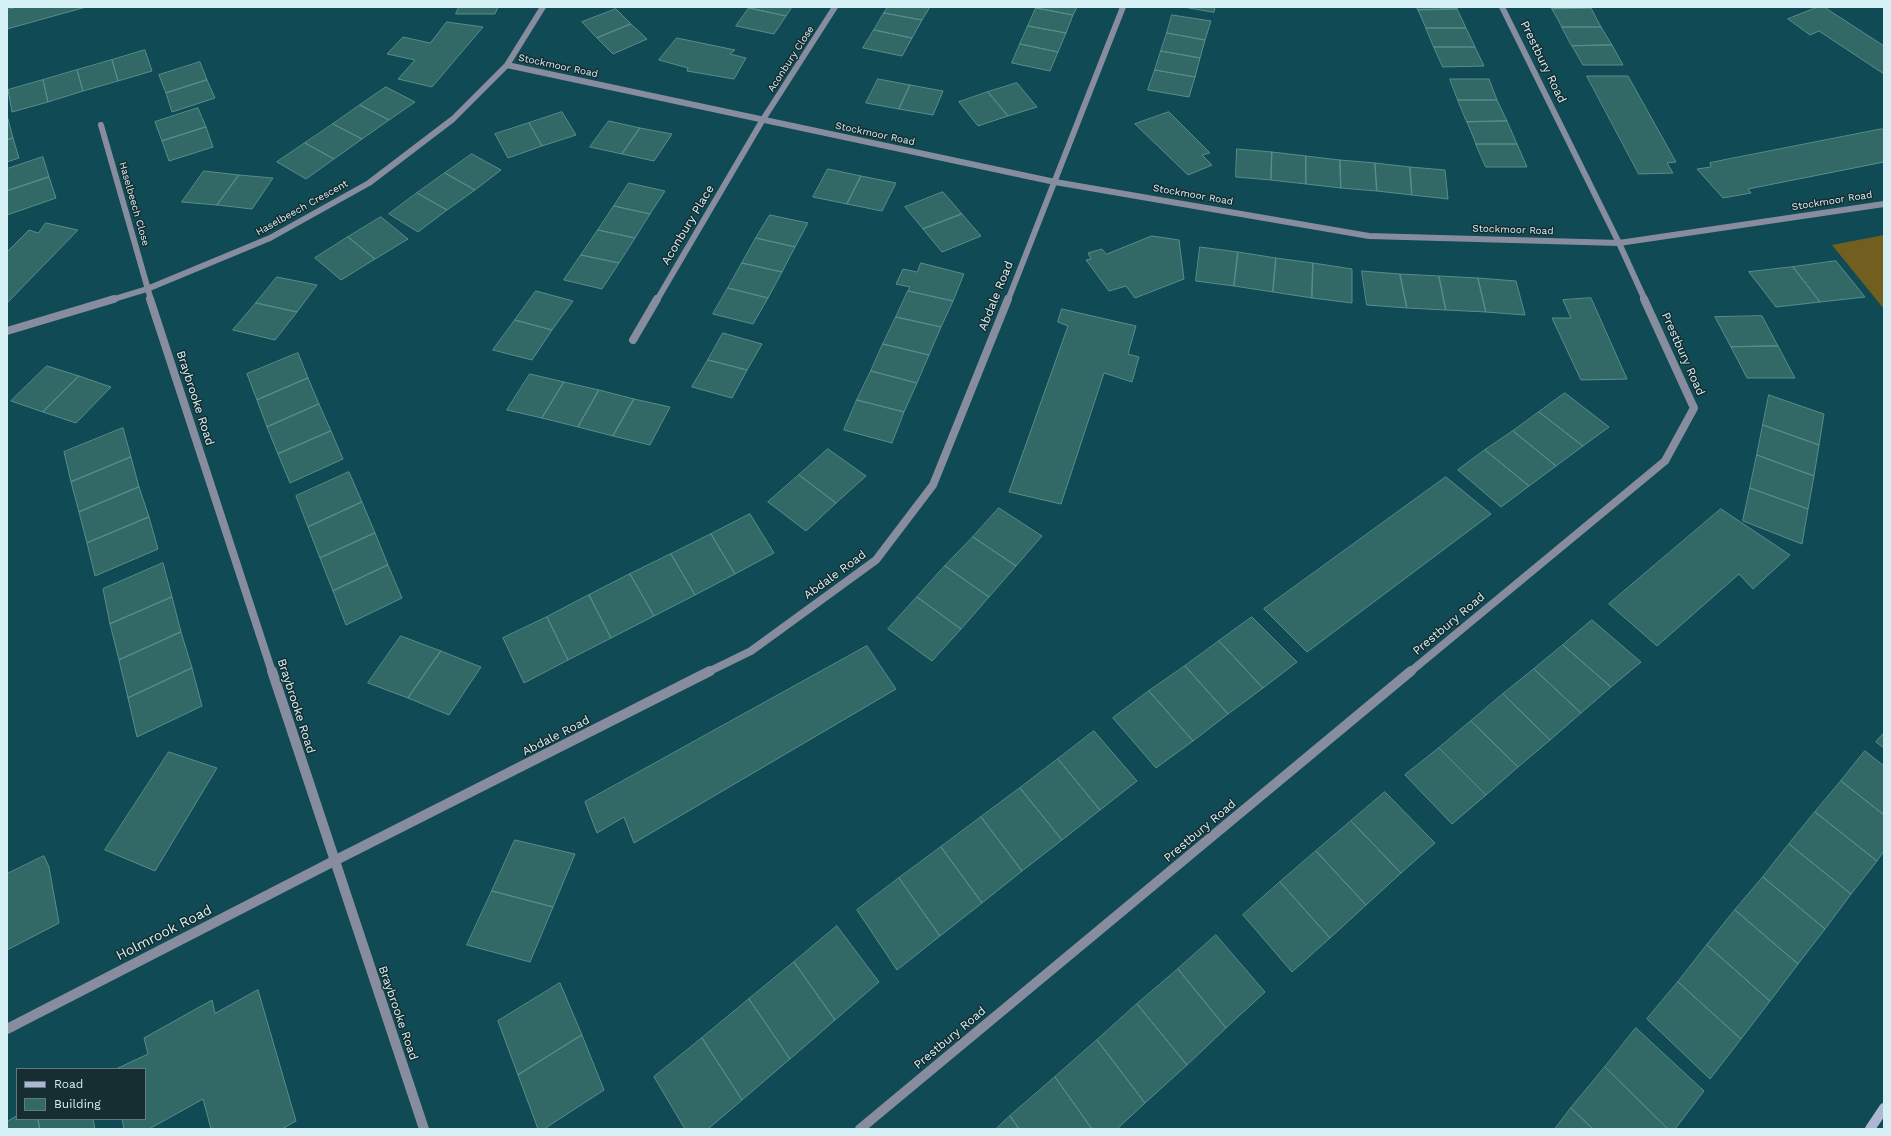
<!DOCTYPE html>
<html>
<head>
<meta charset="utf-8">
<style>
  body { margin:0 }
  #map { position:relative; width:1891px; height:1136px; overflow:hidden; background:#104a54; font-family:"Work Sans",sans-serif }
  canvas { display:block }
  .frame { position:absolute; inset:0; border:8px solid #d5f1f6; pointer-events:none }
  .legend { position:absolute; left:16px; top:1068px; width:130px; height:52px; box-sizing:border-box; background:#162d31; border:1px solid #627b80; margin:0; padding:5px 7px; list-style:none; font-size:12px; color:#d5f1f6 }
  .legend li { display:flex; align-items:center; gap:8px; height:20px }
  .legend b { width:20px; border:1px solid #627b80 }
</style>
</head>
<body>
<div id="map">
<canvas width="1891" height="1136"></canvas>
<div class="frame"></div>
<ul class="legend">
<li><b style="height:5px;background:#aeb7d2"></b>Road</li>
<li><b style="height:11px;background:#326966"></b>Building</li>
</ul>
</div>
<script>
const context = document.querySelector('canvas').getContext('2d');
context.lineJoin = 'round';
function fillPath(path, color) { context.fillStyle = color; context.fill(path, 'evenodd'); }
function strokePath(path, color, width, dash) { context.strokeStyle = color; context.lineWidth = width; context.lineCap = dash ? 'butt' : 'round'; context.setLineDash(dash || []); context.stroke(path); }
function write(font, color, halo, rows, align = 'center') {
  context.font = font + ' "Work Sans",sans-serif'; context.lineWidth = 3; context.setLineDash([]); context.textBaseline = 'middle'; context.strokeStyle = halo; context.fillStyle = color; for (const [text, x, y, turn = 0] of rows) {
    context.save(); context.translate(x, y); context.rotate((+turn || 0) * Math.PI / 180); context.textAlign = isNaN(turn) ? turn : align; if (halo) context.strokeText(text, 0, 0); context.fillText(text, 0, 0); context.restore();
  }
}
const green = new Path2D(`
  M1884 235V309L1832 245Z`);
const building = new Path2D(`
  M17 7H86L7 29V10Z
  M459 7H498L495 14H456Z
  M750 7H792L786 16 749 8Z
  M888 7H930L922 20 884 13Z
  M1037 7H1077L1073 15 1036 8Z
  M1184 7H1215L1214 12Z
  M1417 7H1457V9L1418 10Z
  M1551 7H1590L1591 8 1552 9Z
  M1818 7H1824L1884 46V74L1819 31 1810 35 1788 19Z
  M749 8 786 16 774 34 736 26Z
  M1036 8 1073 15 1066 33 1028 26Z
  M1591 8 1601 27H1562L1552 9Z
  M616 9 631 24 597 38 582 22Z
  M1457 9 1466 28H1426L1418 10Z
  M884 13 922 20 912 38 874 30Z
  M1172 15 1211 21 1205 40 1167 33Z
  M447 22 483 27 432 87 398 79 415 60 387 54 403 37 430 43Z
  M631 24 647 39 613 54 597 38Z
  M1028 26 1066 33 1058 52 1020 44Z
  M1562 27H1601L1612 45 1572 46Z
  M1426 28H1466L1475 47H1434Z
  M874 30 912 38 902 56 863 48Z
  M1167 33 1205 40 1200 58 1161 51Z
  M677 38 735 50 730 54 746 58 734 79 687 71 688 68 659 60Z
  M1020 44 1058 52 1050 71 1012 63Z
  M1612 45 1623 65H1583L1572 46Z
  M1434 47H1475L1484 66 1443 67Z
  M145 50 152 71 118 81 112 60Z
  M1161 51 1200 58 1195 77 1155 70Z
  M112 60 118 81 83 91 77 70Z
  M200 62 207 80 166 93 159 75Z
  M77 70 83 91 48 102 43 80Z
  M1155 70 1195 77 1189 97 1148 90Z
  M1587 76H1628L1676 162 1667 163 1673 173 1639 174Z
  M878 79 910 85 899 109 866 103Z
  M1450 79H1489L1497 100H1458Z
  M43 80 48 102 12 112 8 90Z
  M207 80 215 98 172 112 166 93Z
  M1017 83 1037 107 1008 116 988 92Z
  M910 85 943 91 933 115 899 109Z
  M386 87 415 102 389 120 360 105Z
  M988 92 1008 116 978 126 959 102Z
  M1458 100H1497L1507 121 1467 122Z
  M360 105 389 120 362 139 333 124Z
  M198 108 206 127 162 141 155 122Z
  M562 112 576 135 542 146 529 123Z
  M1169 112 1210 153 1202 155 1212 165 1188 175 1135 124Z
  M8 119 13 138 7 140V120Z
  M609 121 640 128 622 154 590 147Z
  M1507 121 1517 144H1476L1467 122Z
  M529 123 542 146 508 158 495 134Z
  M333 124 362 139 334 159 305 143Z
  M206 127 213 147 169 161 162 141Z
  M640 128 672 134 654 161 622 154Z
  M1882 129 1884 131V162L1748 189 1751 193 1723 198 1697 169 1711 167 1710 163Z
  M13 138 19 158 7 162V140Z
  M305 143 334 159 306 179 277 162Z
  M1476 144H1517L1527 167H1486Z
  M1237 149 1272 152 1271 180 1236 177Z
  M1272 152 1306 156V184L1271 180Z
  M472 154 501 170 475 190 445 173Z
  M1306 156 1340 160 1341 188 1306 184Z
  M43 157 49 177 7 191V169Z
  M1340 160 1375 163 1377 191 1341 188Z
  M1375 163 1410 167 1412 195 1377 191Z
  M1410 167 1445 170 1448 199 1412 195Z
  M828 169 861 176 847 204 813 197Z
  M204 171 239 175 217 205 182 202Z
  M445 173 475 190 447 210 417 193Z
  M239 175 273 178 252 209 217 205Z
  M861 176 896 183 882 211 847 204Z
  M49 177 56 198 7 215V191Z
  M629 183 665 191 650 214 614 206Z
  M943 192 962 214 923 229 905 207Z
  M417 193 447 210 418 232 389 214Z
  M614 206 650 214 635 238 598 230Z
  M962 214 981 236 942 252 923 229Z
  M770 215 808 223 795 247 756 238Z
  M381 217 408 239 375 259 348 237Z
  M46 223 78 230 7 303V252L29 230 38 233Z
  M598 230 635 238 619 263 581 255Z
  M1152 236 1179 240 1184 279 1135 298 1126 286 1109 291 1086 260 1091 259 1088 253 1102 249 1106 254Z
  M348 237 375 259 341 280 315 258Z
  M756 238 795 247 782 272 742 263Z
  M1200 247 1238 252 1234 286 1196 281Z
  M1238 252 1276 258 1273 292 1234 286Z
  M581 255 619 263 602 289 564 280Z
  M1276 258 1313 263 1312 298 1273 292Z
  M1836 261 1865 297 1820 302 1793 267Z
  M742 263 782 272 768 298 728 288Z
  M921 263 964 274 953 301 908 291 910 287 896 284 903 269 917 272Z
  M1313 263 1352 269V303L1312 298Z
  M1793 267 1820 302 1776 307 1749 272Z
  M1362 271 1400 274 1407 308 1367 305Z
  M1400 274 1439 276 1446 310 1407 308Z
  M1439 276 1478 278 1486 312 1446 310Z
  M277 277 317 285 297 312 256 303Z
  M1478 278 1516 281 1525 315 1486 312Z
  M728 288 768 298 753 324 713 314Z
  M536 291 573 301 552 330 515 320Z
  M908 291 953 301 941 327 896 317Z
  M1591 298 1627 379 1581 380 1552 318H1571L1563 300Z
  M256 303 297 312 275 340 233 330Z
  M1062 309 1136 326 1128 354 1139 357 1132 382 1104 373 1061 504 1009 492 1068 326 1058 322Z
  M1762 316 1778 346 1731 347 1715 317Z
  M896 317 941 327 929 355 883 344Z
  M515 320 552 330 532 360 493 350Z
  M723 333 762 344 747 370 708 360Z
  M883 344 929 355 917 383 871 371Z
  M1778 346 1795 378H1747L1731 347Z
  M298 353 308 378 257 400 247 374Z
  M708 360 747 370 732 398 692 387Z
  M47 366 79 376 43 412 11 401Z
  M871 371 917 383 904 412 857 400Z
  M530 374 564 382 542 418 507 410Z
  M79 376 111 387 76 423 43 412Z
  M308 378 319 404 267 427 257 400Z
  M564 382 599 390 578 427 542 418Z
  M599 390 634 399 613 436 578 427Z
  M1565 393 1609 427 1583 446 1539 412Z
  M1769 395 1824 414 1819 445 1763 425Z
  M634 399 670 407 650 445 613 436Z
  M857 400 904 412 892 443 844 430Z
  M319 404 331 431 278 454 267 427Z
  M1539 412 1583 446 1556 466 1513 431Z
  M1763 425 1819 445 1814 476 1757 455Z
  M123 428 131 457 71 482 64 452Z
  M331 431 343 459 290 483 278 454Z
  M1513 431 1556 466 1529 486 1485 450Z
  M828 449 866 476 836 503 799 475Z
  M1485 450 1529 486 1501 507 1458 470Z
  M1757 455 1814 476 1808 509 1750 488Z
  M131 457 139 487 79 512 71 482Z
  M349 472 362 502 308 527 296 496Z
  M799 475 836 503 806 531 768 502Z
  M1446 477 1491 514 1307 652 1264 609Z
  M139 487 149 517 87 543 79 512Z
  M1750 488 1808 509 1802 544 1743 521Z
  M362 502 375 533 320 558 308 527Z
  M999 508 1042 536 1016 566 973 537Z
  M1721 509 1790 555 1753 589 1739 574 1657 646 1609 604Z
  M750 514 774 553 735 574 711 534Z
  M149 517 158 549 95 576 87 543Z
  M375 533 388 565 333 591 320 558Z
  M711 534 735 574 695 595 671 554Z
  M973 537 1016 566 989 597 945 566Z
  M671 554 695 595 654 616 630 574Z
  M163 563 172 597 110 624 103 589Z
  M388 565 402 598 346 625 333 591Z
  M945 566 989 597 961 629 917 597Z
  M630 574 654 616 611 638 589 595Z
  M589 595 611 638 568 660 547 617Z
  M172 597 181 632 119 660 110 624Z
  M917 597 961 629 932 661 888 629Z
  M547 617 568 660 524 683 503 638Z
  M1252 617 1297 662 1263 688 1219 641Z
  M1592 620 1641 662 1611 687 1563 645Z
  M181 632 192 668 128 698 119 660Z
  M401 636 441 651 408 698 368 683Z
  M1219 641 1263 688 1228 714 1185 666Z
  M1563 645 1611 687 1581 713 1534 669Z
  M867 646 896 689 634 843 624 817 597 833 585 802Z
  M441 651 481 667 449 715 408 698Z
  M1185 666 1228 714 1193 741 1149 691Z
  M192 668 202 706 137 737 128 698Z
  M1534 669 1581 713 1550 740 1503 694Z
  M1149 691 1193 741 1156 768 1113 718Z
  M1503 694 1550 740 1518 767 1471 721Z
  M1471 721 1518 767 1486 795 1439 748Z
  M1094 731 1137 781 1100 810 1058 759Z
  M1884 733V748L1876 742Z
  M1439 748 1486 795 1452 824 1405 775Z
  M1865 751 1884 766V815L1841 781Z
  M169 752 217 768 155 871 105 850Z
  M1058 759 1100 810 1062 840 1020 788Z
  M1841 781 1884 815V851L1877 861 1815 812Z
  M1020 788 1062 840 1022 871 981 817Z
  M1385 792 1435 843 1401 873 1351 821Z
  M1815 812 1877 861 1851 894 1789 844Z
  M981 817 1022 871 982 903 941 847Z
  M1351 821 1401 873 1366 905 1316 851Z
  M515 840 575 854 553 907 492 891Z
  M1789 844 1851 894 1825 929 1763 877Z
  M941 847 982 903 940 936 899 878Z
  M1316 851 1366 905 1330 938 1280 882Z
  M44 856 49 867 59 923 7 950V874Z
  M1763 877 1825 929 1798 964 1735 910Z
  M899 878 940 936 897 970 857 910Z
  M1280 882 1330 938 1292 972 1243 915Z
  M492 891 553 907 530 962 467 945Z
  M1735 910 1798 964 1770 1001 1707 945Z
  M837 926 879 982 835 1020 794 962Z
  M1216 935 1265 992 1226 1028 1178 969Z
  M1707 945 1770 1001 1741 1039 1678 982Z
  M794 962 835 1020 790 1059 749 999Z
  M1178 969 1226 1028 1187 1065 1137 1004Z
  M1678 982 1741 1039 1710 1079 1647 1019Z
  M560 983 582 1035 518 1075 498 1021Z
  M258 990 296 1121 282 1129H211L203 1099 149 1129H124L122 1119H145V1069H116L148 1054 144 1038 212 1000 215 1013Z
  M749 999 790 1059 742 1100 702 1038Z
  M1137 1004 1187 1065 1145 1103 1097 1040Z
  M1636 1028 1704 1091 1675 1129H1668L1605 1067Z
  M582 1035 604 1090 544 1129H538L518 1075Z
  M702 1038 742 1100 708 1129H685L654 1077Z
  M1097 1040 1145 1103 1117 1129H1092L1055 1077Z
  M1605 1067 1668 1129H1593L1571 1108Z
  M1055 1077 1092 1129H1019L1010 1116Z
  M1571 1108 1593 1129H1555Z
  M17 1116V1119H38L40 1129H7V1122Z
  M1010 1116 1019 1129H996Z
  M38 1119H93L95 1129H40Z`);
const streetFar2 = new Path2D(`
  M1502 7 1619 243 1645 300
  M507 65 1055 182 1369 236 1619 243 1884 204
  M101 125 151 300
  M111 300 147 289 270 238 369 183 453 119 507 65 543 7
  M657 300 762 121 835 7
  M1008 300 1123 7`);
const streetFar1 = new Path2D(`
  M150 299 272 672
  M7 331 114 299
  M633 340 657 299
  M708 672 751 651 876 560 933 485 1008 299
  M1410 672 1665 461 1694 408 1644 299`);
const street = new Path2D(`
  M272 671 424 1129
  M7 1029 334 861 710 671
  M860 1129 1411 671`);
const secondary = new Path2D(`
  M1870 1129 1884 1108`);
const farStreetnames = [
  ["Aconbury Close",791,59,-57],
  ["Stockmoor Road",558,66,12],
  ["Stockmoor Road",875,134,12],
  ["Stockmoor Road",1193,195,10],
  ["Stockmoor Road",1832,201,-9],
  ["Haselbeech Close",134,204,74],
  ["Haselbeech Crescent",302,208,-29],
  ["Stockmoor Road",1513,230,2]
];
const streetNames = [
  ["Prestbury Road",1543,62,64],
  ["Aconbury Place",688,225,-59],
  ["Abdale Road",996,296,-68],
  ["Prestbury Road",1683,354,66],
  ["Braybrooke Road",195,398,72],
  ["Abdale Road",835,575,-36],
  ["Prestbury Road",1449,624,-40],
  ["Braybrooke Road",296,706,72],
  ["Abdale Road",556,736,-27],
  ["Prestbury Road",1200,831,-40],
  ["Braybrooke Road",398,1013,71],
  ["Prestbury Road",950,1038,-40]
];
const nearStreetnames = [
  ["Holmrook Road",164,933,-27]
];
fillPath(green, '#725e1e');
fillPath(building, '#326966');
strokePath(building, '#578e8b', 1);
strokePath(streetFar2, '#878d9e', 6);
strokePath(streetFar1, '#878d9e', 8);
strokePath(street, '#878d9e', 10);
strokePath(secondary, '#aeb7d2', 10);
write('10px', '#d5f1f6', '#162d31', farStreetnames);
write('12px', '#d5f1f6', '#162d31', streetNames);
write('14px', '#d5f1f6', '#162d31', nearStreetnames);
</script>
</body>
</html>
